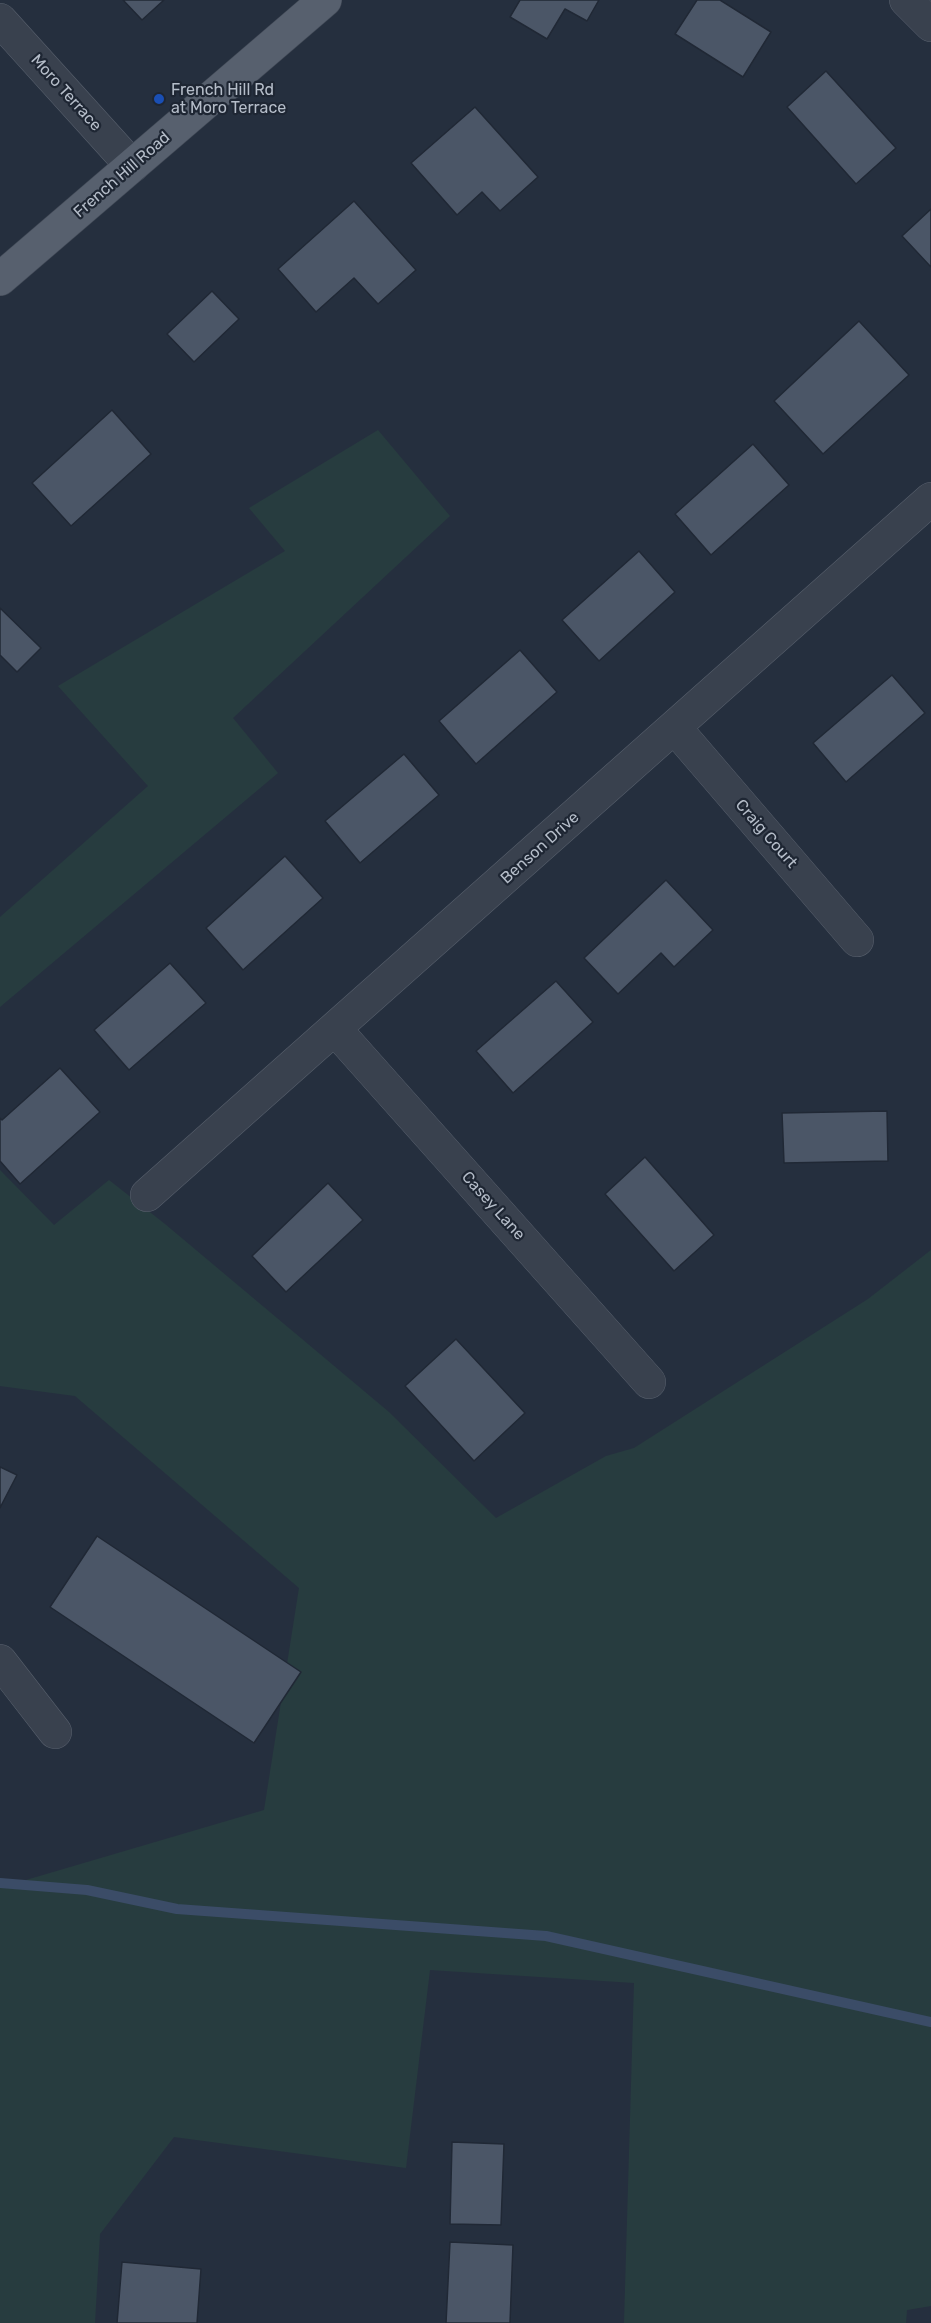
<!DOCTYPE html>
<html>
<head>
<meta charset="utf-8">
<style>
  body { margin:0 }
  canvas { display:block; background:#252f3e }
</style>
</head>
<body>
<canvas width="931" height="2323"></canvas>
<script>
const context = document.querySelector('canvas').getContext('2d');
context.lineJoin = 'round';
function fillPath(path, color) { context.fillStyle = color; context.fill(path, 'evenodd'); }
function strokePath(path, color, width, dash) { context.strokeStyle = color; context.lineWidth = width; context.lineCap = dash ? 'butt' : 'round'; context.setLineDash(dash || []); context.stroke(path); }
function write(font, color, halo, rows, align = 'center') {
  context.font = font + ' Rubik,sans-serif'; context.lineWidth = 4.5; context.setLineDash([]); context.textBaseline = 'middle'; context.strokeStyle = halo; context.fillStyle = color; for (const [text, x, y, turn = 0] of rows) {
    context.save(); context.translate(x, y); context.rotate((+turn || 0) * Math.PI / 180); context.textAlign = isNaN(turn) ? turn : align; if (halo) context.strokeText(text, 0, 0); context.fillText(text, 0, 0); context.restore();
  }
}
const green = new Path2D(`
  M378 430 450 516 233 718 278 773 0 1007V917L148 786 58 686 285 551 249 508Z
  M0 1170 54 1225 109 1180 165 1224 389 1412 496 1518 606 1456 634 1448 868 1299 931 1250V2306L907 2310 906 2323H624L634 1983 430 1970 406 2168 174 2137 100 2234 95 2323H0V1878L9 1885 264 1810 299 1588 75 1396 0 1386Z`);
const stream = new Path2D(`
  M0 1883 87 1890 177 1909 546 1936 931 2022`);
const building = new Path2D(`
  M123 0H164L142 20Z
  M520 0H599L587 21 565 9 547 39 510 17Z
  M697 0H720L771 32 743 77 675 34Z
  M826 71 896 148 856 184 787 107Z
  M475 107 538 177 500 211 482 192 457 215 411 163Z
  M354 201 416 270 378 304 354 278 316 312 278 269Z
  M931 209V267L902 236Z
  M212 291 239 319 194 362 167 334Z
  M859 321 909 375 823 454 774 401Z
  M112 410 151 454 71 526 32 483Z
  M753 444 789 485 711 555 675 514Z
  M639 551 675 592 599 661 562 620Z
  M0 608 41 648 17 672 0 655Z
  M520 650 557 692 476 764 439 721Z
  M892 675 925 713 846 782 813 743Z
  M404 754 439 795 360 863 325 821Z
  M285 856 323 898 243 970 206 928Z
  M666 880 713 930 674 967 661 953 618 994 584 958Z
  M170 963 206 1003 129 1070 94 1030Z
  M556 981 593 1022 513 1093 476 1051Z
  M60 1068 100 1112 20 1184 0 1161V1118L2 1120Z
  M887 1111 888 1161 784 1163 782 1113Z
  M645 1157 714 1235 674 1271 605 1194Z
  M328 1183 363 1220 286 1292 252 1256Z
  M456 1339 525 1413 474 1461 405 1386Z
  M0 1467 17 1475 0 1508Z
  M97 1536 301 1672 254 1743 50 1607Z
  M452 2142 504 2144 501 2225 450 2224Z
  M450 2242 513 2245 510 2323H446Z
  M122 2262 201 2269 197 2323H117Z`);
const minor = new Path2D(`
  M906 0 931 25
  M0 20 132 166
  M675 728 857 940
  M335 1029 649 1382
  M147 1195 931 499
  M0 1661 55 1732`);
const major = new Path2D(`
  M0 279 325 0`);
const markers = [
  [159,99,6,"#1a4fb4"]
];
const poiNames = [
  ["French Hill Rd",171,90],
  ["at Moro Terrace",171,108]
];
const streetNames = [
  ["Moro Terrace",66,93,48],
  ["French Hill Road",122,175,-41],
  ["Craig Court",766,834,49],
  ["Benson Drive",540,848,-42],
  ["Casey Lane",493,1206,48]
];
fillPath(green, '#273c3f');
strokePath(stream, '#3b4c67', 10);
fillPath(building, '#4b5667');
strokePath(building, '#202835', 1.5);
strokePath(minor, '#575f6c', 34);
strokePath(major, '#424a57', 34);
strokePath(minor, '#39414e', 33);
strokePath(major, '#57606e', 33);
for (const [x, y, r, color] of markers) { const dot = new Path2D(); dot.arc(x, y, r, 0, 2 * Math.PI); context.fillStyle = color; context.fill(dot); strokePath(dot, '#1e2633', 2); }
write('16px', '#b5bdc9', '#1e2633', poiNames, 'left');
write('16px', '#b5bdc9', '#1e2633', streetNames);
</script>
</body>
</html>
